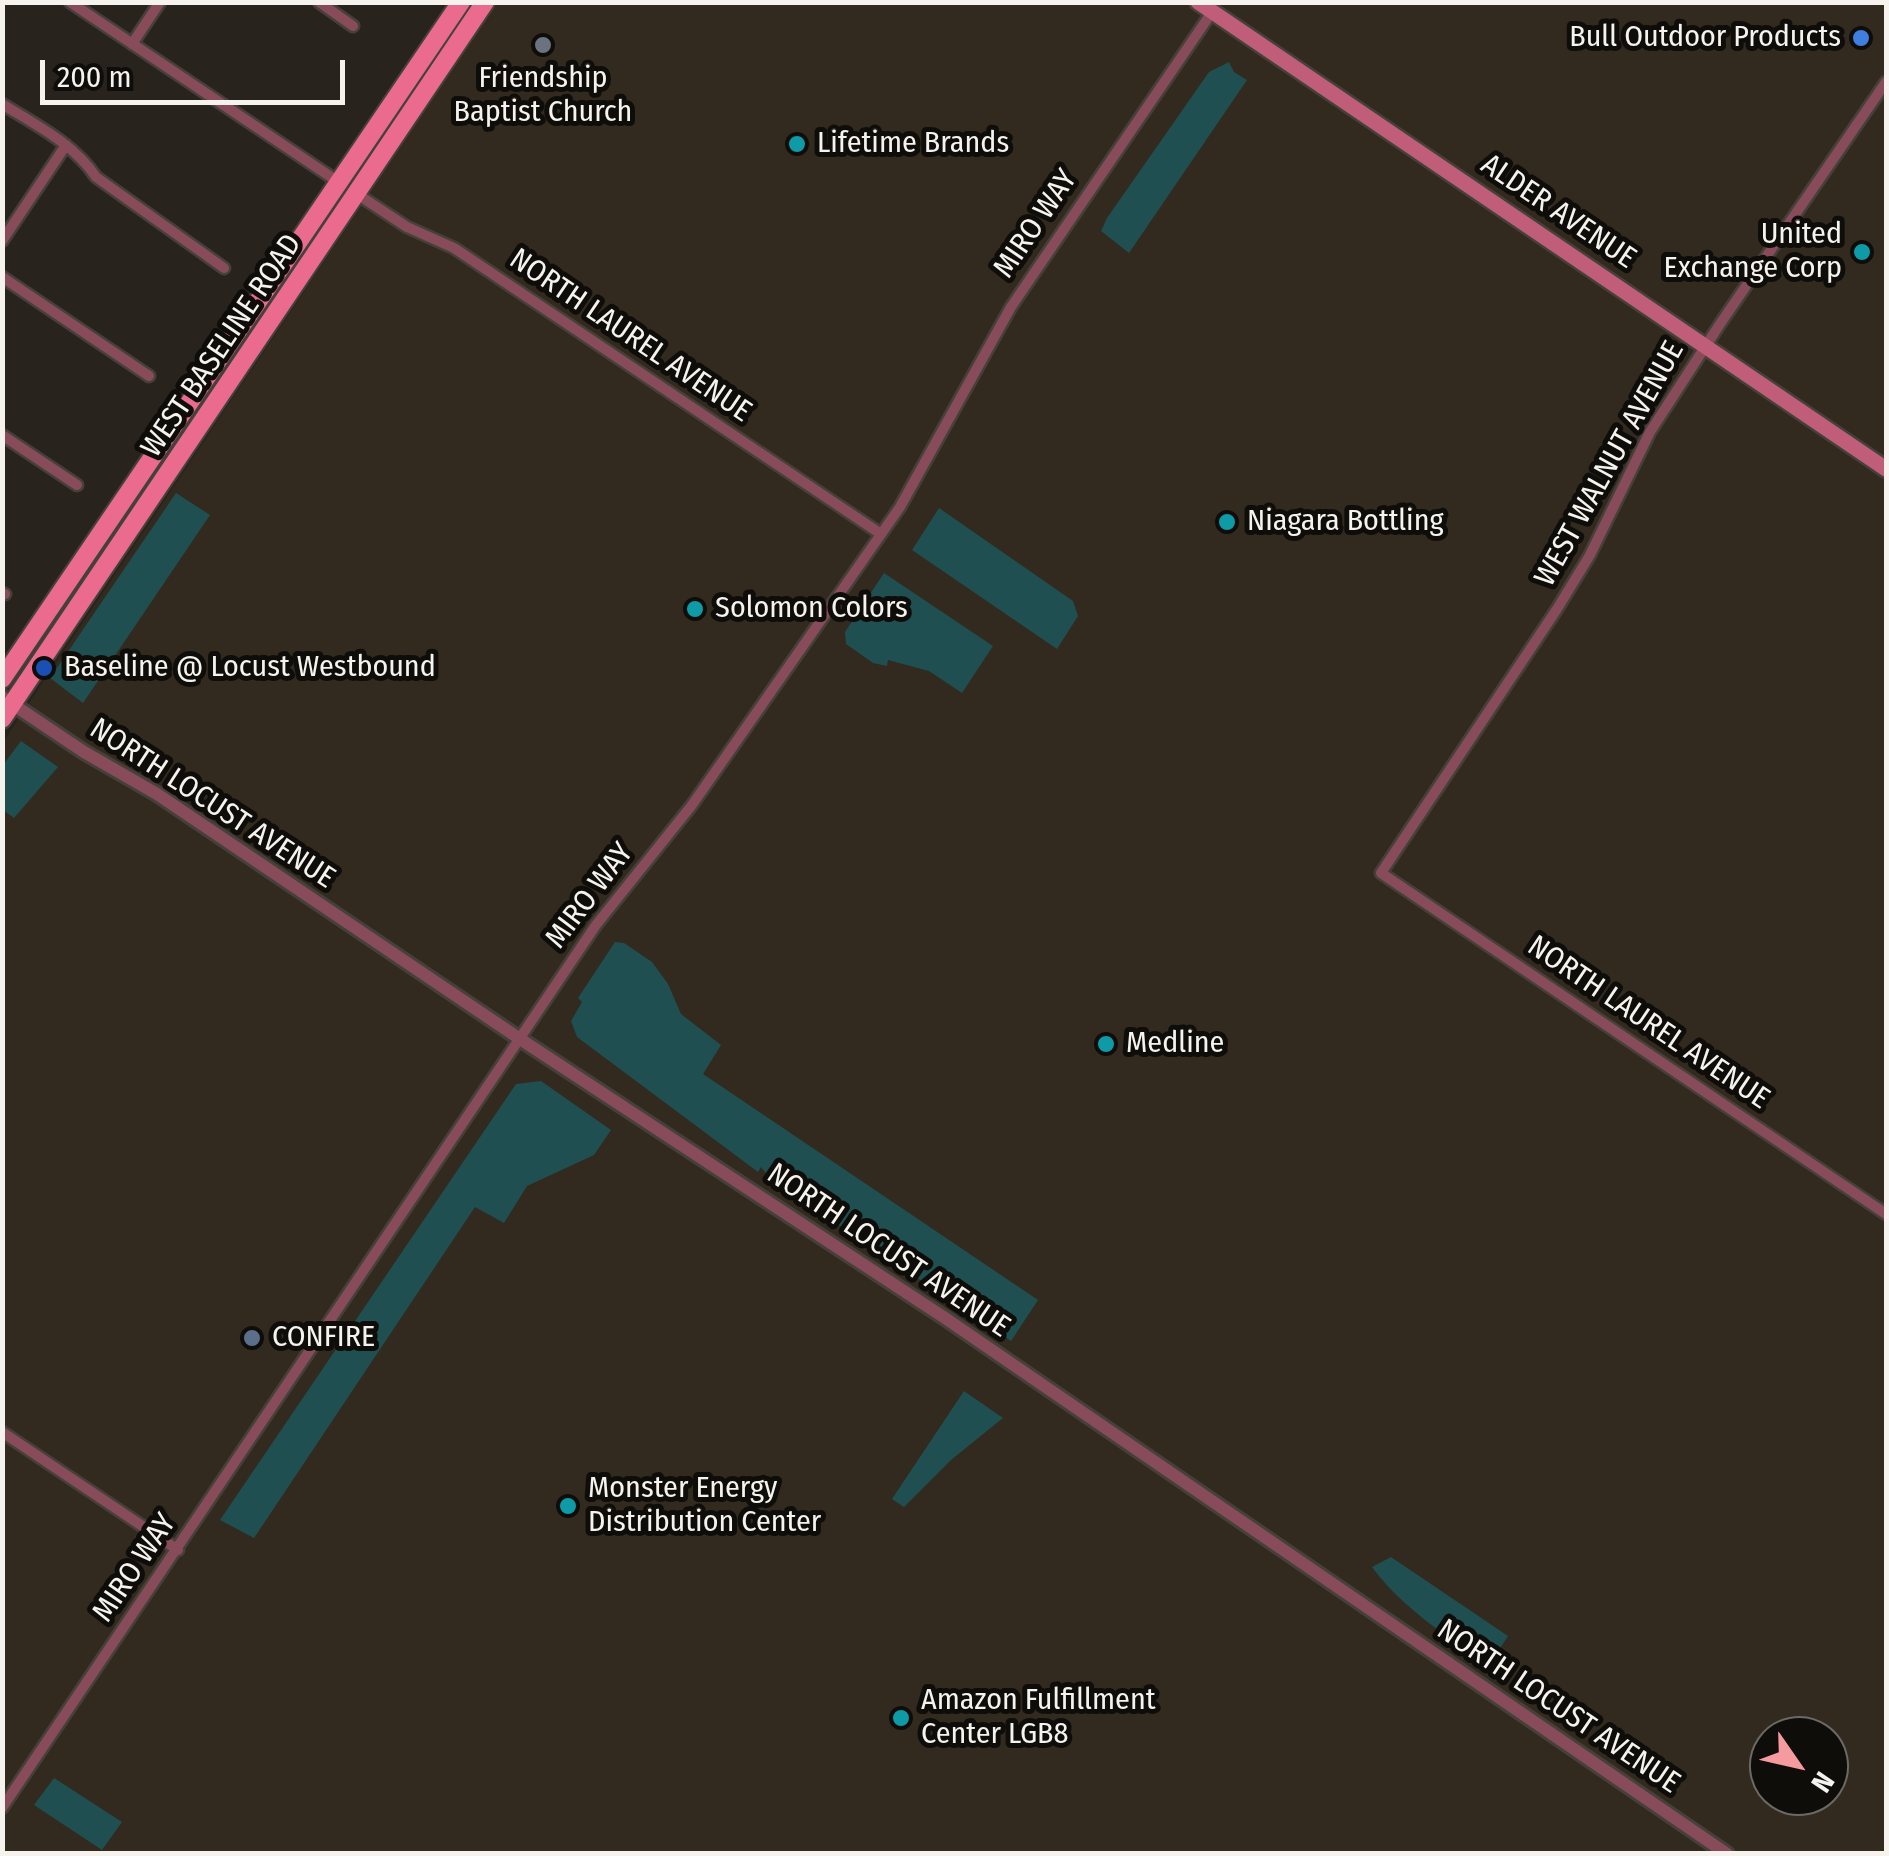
<!DOCTYPE html>
<html>
<head>
<meta charset="utf-8">
<style>
  body { margin:0 }
  #map { position:relative; width:1889px; height:1856px; overflow:hidden; background:#28241d; font-family:"Fira Sans Condensed",sans-serif }
  canvas { display:block }
  .frame { position:absolute; inset:0; border:5px solid #f6f3ee; pointer-events:none }
  .north { position:absolute; left:1749px; top:1716px; width:100px; height:100px; box-sizing:border-box; background:#0f0d0a; border:2px solid #6b6965; border-radius:50%; rotate:124deg; font-size:28px; font-weight:700; line-height:40px; text-align:center; color:#f6f3ee }
  .north::after { content:''; display:block; margin:auto; width:35px; height:45px; background:#f59b9f; clip-path:polygon(50% 0,100% 100%,50% 72%,0 100%) }
  .scale { position:absolute; left:40px; top:60px; width:305px; height:45px; box-sizing:border-box; border:5px solid #f6f3ee; border-top:0; padding-left:12px; font-size:30px; line-height:35px; white-space:nowrap; color:#f6f3ee; -webkit-text-stroke:8px #0f0d0a; paint-order:stroke }
</style>
</head>
<body>
<div id="map">
<canvas width="1889" height="1856"></canvas>
<div class="frame"></div>
<div class="north">N</div>
<div class="scale">200 m</div>
</div>
<script>
const context = document.querySelector('canvas').getContext('2d');
context.lineJoin = 'round';
function fillPath(path, color) { context.fillStyle = color; context.fill(path, 'evenodd'); }
function strokePath(path, color, width, dash) { context.strokeStyle = color; context.lineWidth = width; context.lineCap = dash ? 'butt' : 'round'; context.setLineDash(dash || []); context.stroke(path); }
function write(font, color, halo, rows, align = 'center') {
  context.font = font + ' "Fira Sans Condensed",sans-serif'; context.lineWidth = 10; context.setLineDash([]); context.textBaseline = 'middle'; context.strokeStyle = halo; context.fillStyle = color; for (const [text, x, y, turn = 0] of rows) {
    context.save(); context.translate(x, y); context.rotate((+turn || 0) * Math.PI / 180); context.textAlign = isNaN(turn) ? turn : align; if (halo) context.strokeText(text, 0, 0); context.fillText(text, 0, 0); context.restore();
  }
}
const built = new Path2D(`
  M497 3H1886V1853L3 1854V742ZM1769 1736H1829V1796H1769Z`);
const water = new Path2D(`
  M1229 62 1234 72 1247 80 1129 253 1101 231 1107 218 1209 72Z
  M176 493 210 515 83 703 50 678Z
  M939 508 1073 601 1078 616 1057 649 912 550Z
  M884 573 993 646 962 693 929 671 888 660 887 666 873 663 846 644 845 632Z
  M21 741 58 767 14 818 3 810V765Z
  M615 942 624 943 652 962 668 984 681 1014 721 1045 703 1074 1038 1300 1011 1341 790 1192 769 1177 761 1167 758 1172 577 1037 571 1021 582 1002 578 998Z
  M541 1081 611 1130 594 1155 527 1186 504 1223 475 1207 254 1538 220 1520 516 1084Z
  M964 1391 1003 1418 951 1460 904 1507 892 1499Z
  M1391 1557 1508 1636 1489 1665C1447 1636 1403 1609 1372 1567Z
  M54 1778 122 1822 102 1850 34 1805Z`);
const minor = new Path2D(`
  M70 2 340 183
  M319 2 353 26
  M132 44 160 2
  M1886 82 1720 324 1650 432 1590 555 1557 609 1381 873 1886 1214
  M2 104C36 125 74 144 96 177L224 268
  M354 192 407 227 454 248 881 534
  M2 241 66 145
  M2 277 149 376
  M2 435 77 485
  M2 593 5 594
  M2 1432 178 1550
  M2 1808 596 925 692 805 900 507 1011 307 1212 12`);
const tertiary = new Path2D(`
  M2 697 84 752 157 794 520 1039 945 1318 1727 1854`);
const secondary = new Path2D(`
  M1198 2 1886 469`);
const primary = new Path2D(`
  M2 679 461 2
  M2 719 485 2`);
const markers = [
  [1861,38,10,"#3f7fe0"],
  [543,45,10,"#6b7280"],
  [797,144,10,"#0f9aa8"],
  [1862,252,10,"#0f9aa8"],
  [1227,522,10,"#0f9aa8"],
  [695,609,10,"#0f9aa8"],
  [44,668,10,"#1a4fb4"],
  [1106,1044,10,"#0f9aa8"],
  [252,1338,10,"#5c6f8a"],
  [568,1506,10,"#0f9aa8"],
  [901,1718,10,"#0f9aa8"]
];
const poiNames = [
  ["Bull Outdoor Products",1841,38,"right"],
  ["Friendship",543,79,"center"],
  ["Baptist Church",543,113,"center"],
  ["Lifetime Brands",817,144],
  ["United",1842,235,"right"],
  ["Exchange Corp",1842,269,"right"],
  ["Niagara Bottling",1247,522],
  ["Solomon Colors",715,609],
  ["Baseline @ Locust Westbound",64,668],
  ["Medline",1126,1044],
  ["CONFIRE",272,1338],
  ["Monster Energy",588,1489],
  ["Distribution Center",588,1523],
  ["Amazon Fulfillment",921,1701],
  ["Center LGB8",921,1735]
];
const streetNames = [
  ["ALDER AVENUE",1558,212,34],
  ["MIRO WAY",1036,224,-56],
  ["NORTH LAUREL AVENUE",630,336,34],
  ["WEST BASELINE ROAD",222,346,-56],
  ["WEST WALNUT AVENUE",1610,464,-61],
  ["NORTH LOCUST AVENUE",212,804,33],
  ["MIRO WAY",590,896,-53],
  ["NORTH LAUREL AVENUE",1648,1023,34],
  ["NORTH LOCUST AVENUE",888,1251,34],
  ["MIRO WAY",135,1568,-56],
  ["NORTH LOCUST AVENUE",1558,1707,34]
];
fillPath(built, '#322a1e');
fillPath(water, '#1f4f50');
strokePath(minor, '#45413a', 15);
strokePath(tertiary, '#45413a', 18);
strokePath(secondary, '#45413a', 20);
strokePath(primary, '#45413a', 22);
strokePath(minor, '#884b5a', 10);
strokePath(tertiary, '#884b5a', 12);
strokePath(secondary, '#c05d78', 15);
strokePath(primary, '#eb6b8f', 18);
for (const [x, y, r, color] of markers) { const dot = new Path2D(); dot.arc(x, y, r, 0, 2 * Math.PI); context.fillStyle = color; context.fill(dot); strokePath(dot, '#0f0d0a', 4); }
write('30px', '#f6f3ee', '#0f0d0a', poiNames, 'left');
write('30px', '#f6f3ee', '#0f0d0a', streetNames);
</script>
</body>
</html>
